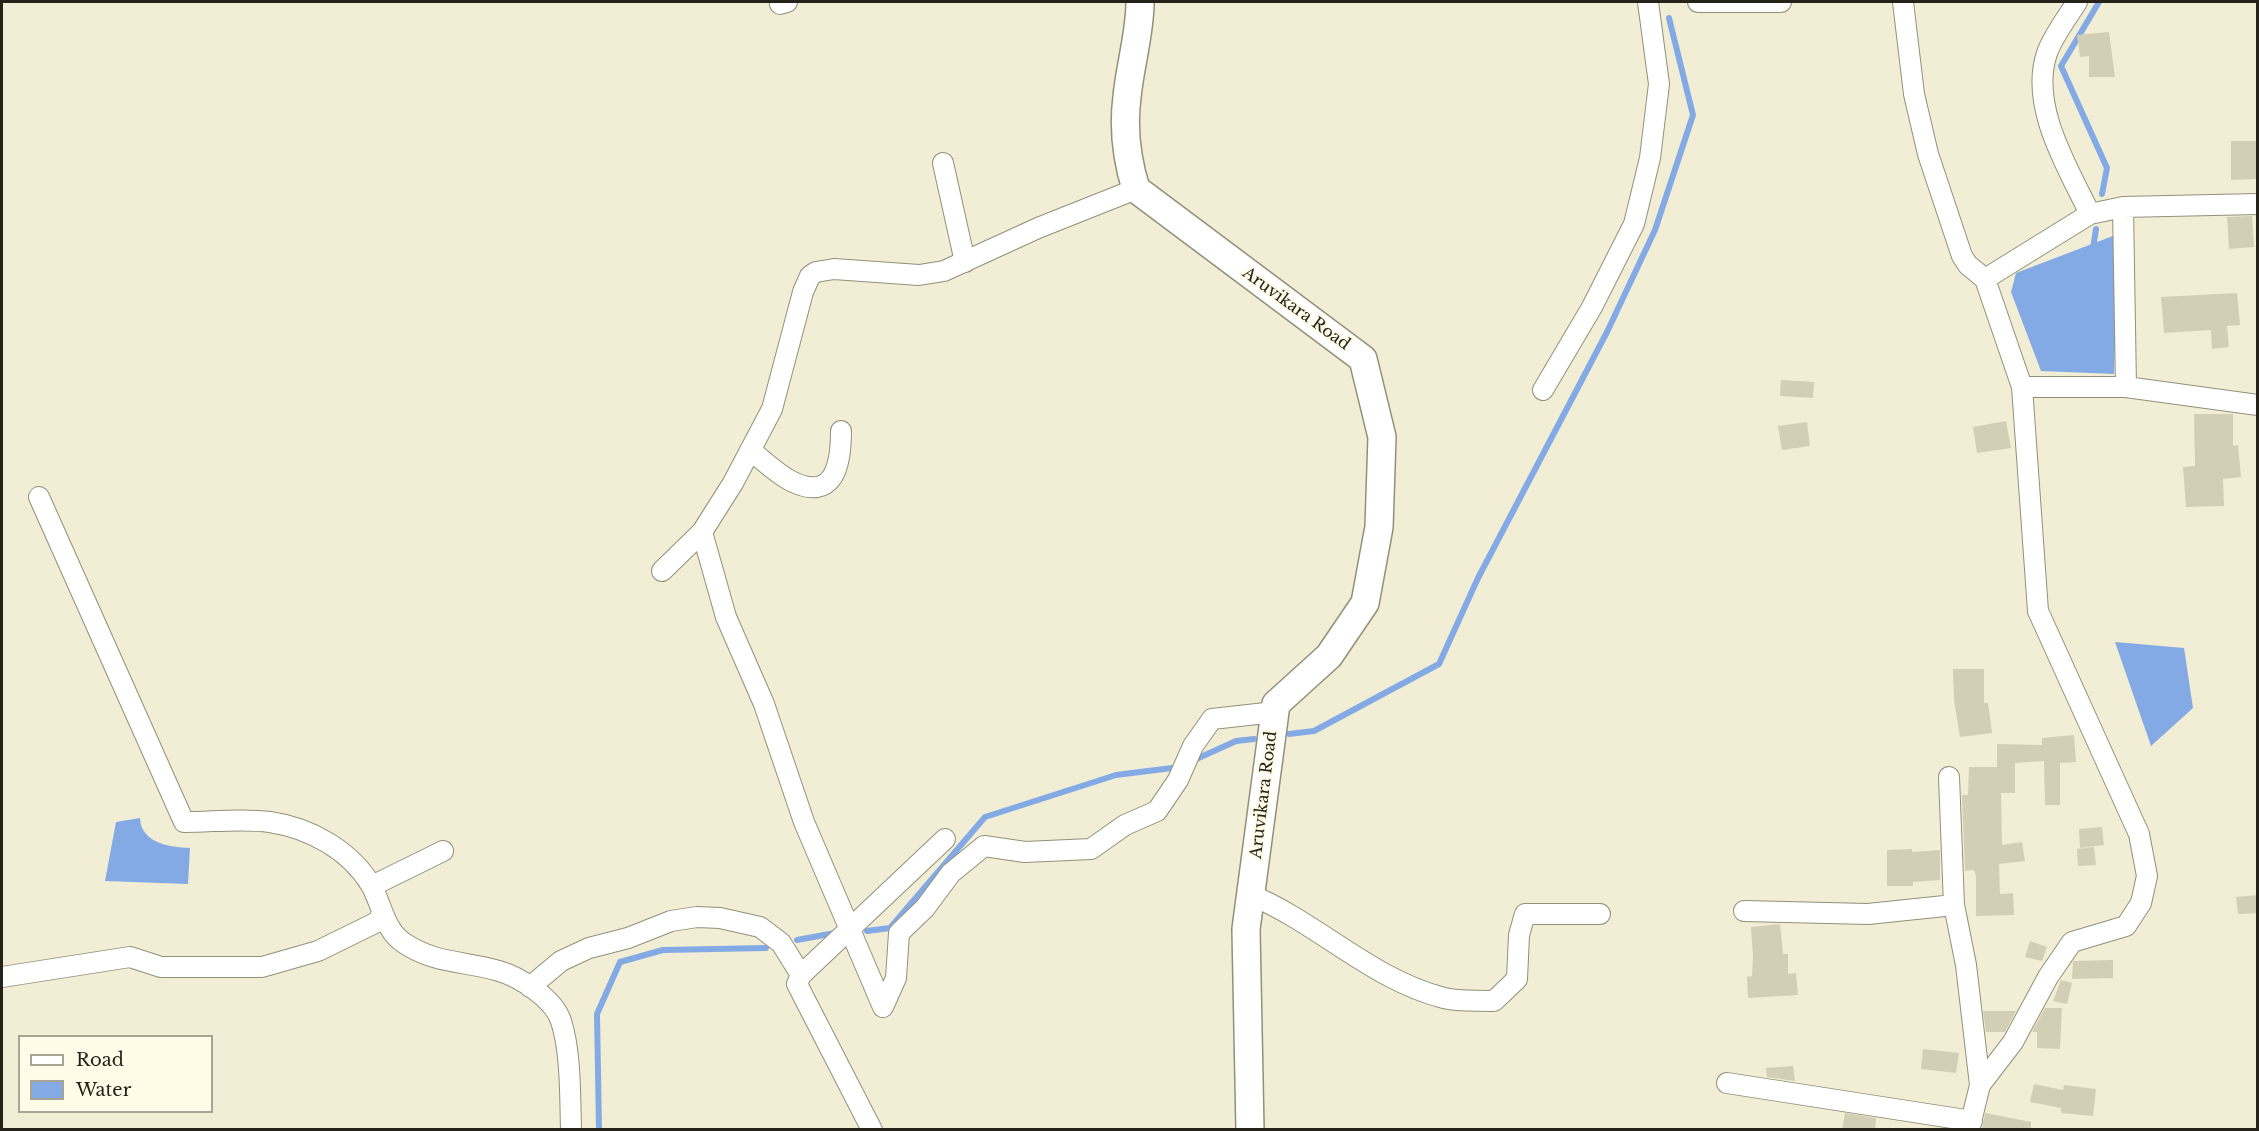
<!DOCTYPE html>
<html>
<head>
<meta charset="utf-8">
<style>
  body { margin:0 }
  #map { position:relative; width:2259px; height:1131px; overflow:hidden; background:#f2eed5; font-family:"Libre Baskerville",serif }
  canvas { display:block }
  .frame { position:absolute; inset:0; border:3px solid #242219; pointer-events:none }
  .legend { position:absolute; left:18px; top:1035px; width:195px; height:78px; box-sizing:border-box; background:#fefbe7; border:2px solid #a7a495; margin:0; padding:8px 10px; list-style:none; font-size:18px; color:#242219 }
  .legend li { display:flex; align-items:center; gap:12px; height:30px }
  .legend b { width:30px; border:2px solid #a7a495 }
</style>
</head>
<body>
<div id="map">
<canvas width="2259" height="1131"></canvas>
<div class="frame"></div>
<ul class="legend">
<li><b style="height:8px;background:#fff"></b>Road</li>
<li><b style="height:16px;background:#84aae6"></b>Water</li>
</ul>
</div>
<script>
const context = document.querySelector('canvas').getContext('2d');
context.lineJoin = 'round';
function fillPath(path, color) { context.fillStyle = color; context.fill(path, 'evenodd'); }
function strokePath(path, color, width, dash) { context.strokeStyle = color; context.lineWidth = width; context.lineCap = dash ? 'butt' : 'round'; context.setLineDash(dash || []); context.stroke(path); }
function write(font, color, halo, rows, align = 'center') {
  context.font = font + ' "Libre Baskerville",serif'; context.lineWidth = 4.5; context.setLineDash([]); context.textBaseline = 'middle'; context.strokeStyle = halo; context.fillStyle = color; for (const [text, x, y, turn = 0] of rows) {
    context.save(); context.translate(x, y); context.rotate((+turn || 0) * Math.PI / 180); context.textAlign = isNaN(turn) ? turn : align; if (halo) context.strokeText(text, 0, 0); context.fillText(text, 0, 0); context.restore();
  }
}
const water = new Path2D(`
  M2118 234 2114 374 2041 371 2011 292 2016 273Z
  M2115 642 2184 648 2193 708 2151 746Z
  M140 818C141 843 169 847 190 848L188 884 105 881 116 822Z`);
const stream = new Path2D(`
  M2099 2 2061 66 2107 168 2102 194
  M2093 249 2096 229
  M1289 734 1314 731 1439 664 1478 578 1607 332 1655 230 1693 115 1669 18
  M1192 761 1236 741 1254 739
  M867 931 890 928 985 817 1116 775 1180 767
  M797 940 835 933
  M599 1130 597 1014 620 962 663 950 766 948`);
const building = new Path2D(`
  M2109 32 2115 77H2089V56L2080 57 2077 35Z
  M2231 141H2257V179L2231 180Z
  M2252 216 2254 247 2229 249 2227 217Z
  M2237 293 2240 325 2227 326 2229 347 2212 349 2211 330 2164 333 2161 297Z
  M1781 380 1814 382 1813 398 1780 396Z
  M2194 414H2233V446L2238 445 2241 477 2223 479 2224 506 2186 507 2183 467 2195 466Z
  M2006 421 2011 448 1977 453 1973 427Z
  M1807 422 1810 446 1782 450 1778 426Z
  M1953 669H1984V703H1988L1992 733 1960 737 1954 700Z
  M2074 735 2076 762 2060 763V805H2045L2044 761 2015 763V793H2001L2002 845 2022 842 2025 861 1999 864 2000 894 2013 893 2014 915 1976 916V876L1974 870 1965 871 1962 795H1968L1969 767H1997V744L2042 745V738Z
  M2102 827 2104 845 2080 848 2079 829Z
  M2094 847 2096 865 2078 866 2077 849Z
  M1912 849V852L1940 850V880L1913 882V886H1887V850Z
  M2258 895V913L2238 914 2236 897Z
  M1780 924 1783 954H1788V974L1796 973 1798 995 1748 998 1747 977 1752 976 1753 955 1751 927Z
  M2030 941 2047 947 2042 961 2025 957Z
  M2113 960V978L2072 979 2073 961Z
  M2061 980 2072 983 2067 1004 2053 1001Z
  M2045 1008H2062L2060 1049 2037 1048V1032H2032Z
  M1983 1011H2016L2005 1032H1986Z
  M1923 1049 1959 1053 1956 1073 1921 1069Z
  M1793 1066 1795 1081 1767 1077 1766 1068Z
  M2034 1084 2063 1090 2064 1085 2096 1089 2093 1116 2061 1113V1108L2030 1102Z
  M1845 1113 1876 1118 1875 1130H1842Z
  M1985 1113 2031 1122V1130H1982Z`);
const street = new Path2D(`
  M1698 2H1781
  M1903 2 1914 94 1928 154 1962 256 1968 265 1985 279 2090 214 2123 207 2258 204
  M2077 2C2067 18 2053 36 2047 53 2029 106 2068 168 2090 214
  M780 4 787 2
  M943 163 965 262
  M2123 207 2126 387
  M2022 387H2126L2258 405
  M1543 390 1592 307 1634 224 1650 158 1659 84 1648 2
  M750 450C763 460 777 474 791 481 835 503 841 463 841 431
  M39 497 184 822C212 822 243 818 270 822 310 828 350 850 371 885 382 904 384 930 404 943 435 964 466 961 499 971 520 977 554 999 561 1021 571 1052 570 1096 571 1130
  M702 532 726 617 764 704 804 822 883 1007
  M662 571 702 532 733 483 772 409 803 292 810 276 816 272 834 269 919 275 944 271 1038 228 1136 189
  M1949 777 1954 905 1966 965 1980 1085
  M372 886 443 851
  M1251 895C1318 923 1372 980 1444 998 1459 1002 1478 1000 1494 1001L1517 979 1519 935 1525 914H1600
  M1744 911 1868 914 1954 905
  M2 977 130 957 161 967H262L318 951 379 921 382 912
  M530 987 561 961 589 948 628 938 671 921 697 917 720 918 760 927 781 943 801 975
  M883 1007 896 978 899 933 925 908 951 873 984 846 1025 852 1091 849 1125 825 1157 811 1178 780 1193 746 1212 719 1275 712
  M1727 1083 1972 1121
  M872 1130 797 984 801 975 945 839
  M1969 1130 1980 1085 2013 1042 2048 977 2072 942 2126 926 2141 903 2147 876 2139 834 2038 611 2022 387 1985 279`);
const secondary = new Path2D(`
  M1140 2C1140 34 1130 65 1127 97 1123 128 1127 160 1136 189L1363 359 1382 437 1379 527 1365 603 1329 656 1276 704 1246 929 1250 1130`);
const streetNames = [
  ["Aruvikara Road",1296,309,36],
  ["Aruvikara Road",1264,795,-83]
];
fillPath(water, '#84aae6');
strokePath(stream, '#84aae6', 6);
fillPath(building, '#d3cfb7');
strokePath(street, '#938f79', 22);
strokePath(secondary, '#938f79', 30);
strokePath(street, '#fff', 20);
strokePath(secondary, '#fff', 27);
write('16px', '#242219', '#fefbe7', streetNames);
</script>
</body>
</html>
